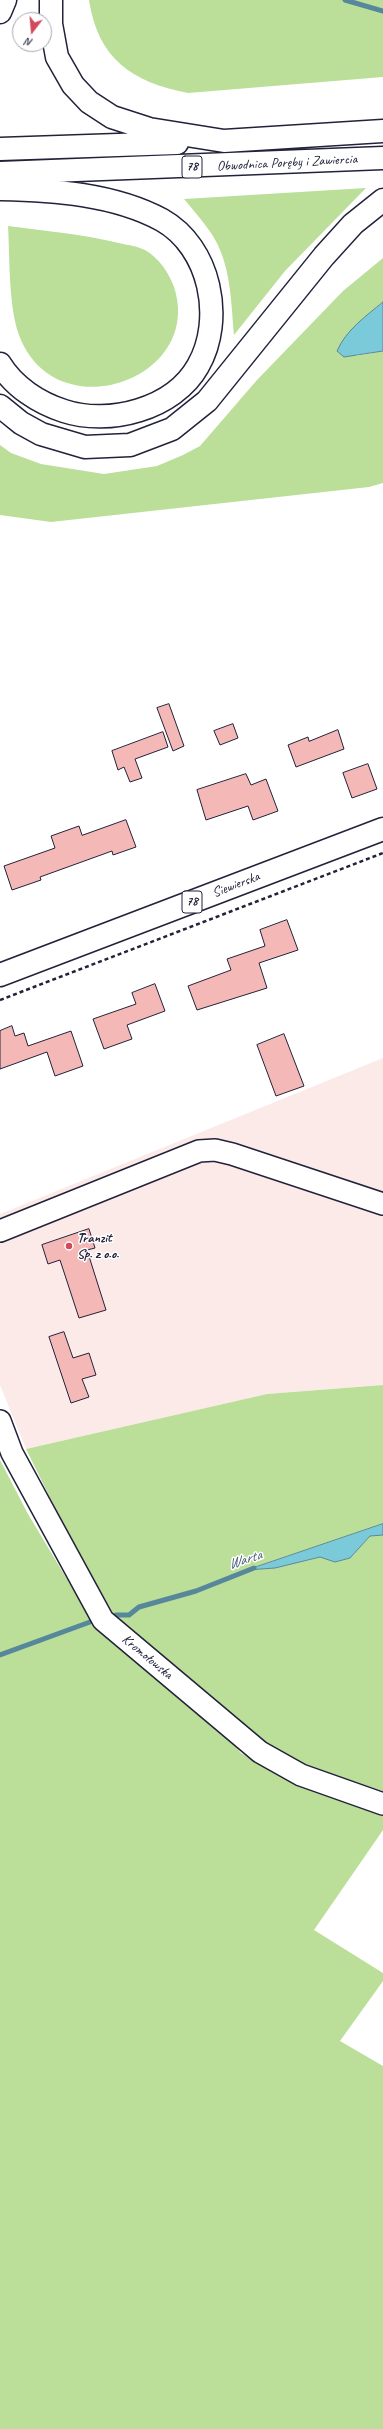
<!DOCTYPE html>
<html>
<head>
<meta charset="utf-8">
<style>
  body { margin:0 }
  #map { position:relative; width:383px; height:2429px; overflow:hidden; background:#fff; font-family:Caveat,sans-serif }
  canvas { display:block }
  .north { position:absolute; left:12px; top:12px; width:40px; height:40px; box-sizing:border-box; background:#fff; border:1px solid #a7a7b1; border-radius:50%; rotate:196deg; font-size:11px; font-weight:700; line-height:16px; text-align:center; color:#22223b }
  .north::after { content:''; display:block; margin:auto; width:14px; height:18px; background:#d1495b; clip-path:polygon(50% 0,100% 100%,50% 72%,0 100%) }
</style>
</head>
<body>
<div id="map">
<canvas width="383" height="2429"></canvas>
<div class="north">N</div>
</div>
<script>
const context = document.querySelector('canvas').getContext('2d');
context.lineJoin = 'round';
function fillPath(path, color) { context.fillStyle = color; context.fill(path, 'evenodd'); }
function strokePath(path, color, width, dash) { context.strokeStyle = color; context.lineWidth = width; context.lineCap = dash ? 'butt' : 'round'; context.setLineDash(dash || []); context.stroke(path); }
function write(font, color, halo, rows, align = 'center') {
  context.font = font + ' Caveat,sans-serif'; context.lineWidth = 3; context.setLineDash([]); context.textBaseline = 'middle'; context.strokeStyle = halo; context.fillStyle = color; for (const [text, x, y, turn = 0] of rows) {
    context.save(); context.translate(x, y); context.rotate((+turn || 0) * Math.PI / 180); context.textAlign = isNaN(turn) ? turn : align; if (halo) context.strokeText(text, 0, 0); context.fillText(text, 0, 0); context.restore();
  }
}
const built = new Path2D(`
  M383 1058V1385L267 1394 26 1449 0 1385V1214Z`);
const green = new Path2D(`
  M89 0H383V77L188 93C132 82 98 59 89 0Z
  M366 188 285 271 234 335C231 300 231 263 211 233 203 221 193 210 184 199Z
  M8 226C45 231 82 234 119 243 127 245 137 246 145 250 159 258 169 273 174 287 204 378 60 430 21 340 8 311 10 259 8 226Z
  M383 258V302L360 321 356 356 383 351V483L369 487 51 522 0 515V445L11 453 41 464 104 474 157 466 183 455 200 446 257 380 343 291Z
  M383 1385V1524L249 1569 275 1568 320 1557 335 1562 350 1558 370 1536 383 1535V1791L302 1764 266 1745 118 1622 68 1534 26 1449 267 1394Z
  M0 1460 28 1514 83 1606 105 1630 213 1722 241 1753 259 1764 383 1809V1830L314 1930 383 1973V1981L340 2041 383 2066V2429H0Z`);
const water = new Path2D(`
  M383 302V351L344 357 337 351C346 330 366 316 383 302Z
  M383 1524V1535L370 1536 350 1558 335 1562 320 1557 275 1568 247 1570Z`);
const stream = new Path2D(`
  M345 0 383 11
  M116 1615H129L139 1607 196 1591 254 1568
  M0 1655 90 1622`);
const building = new Path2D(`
  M169 704 184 746 173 751 157 708Z
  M233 724 238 738 220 745 214 731Z
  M338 730 344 749 296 767 288 745 308 737 309 741Z
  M163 732 168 747 135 759 142 778 130 782 124 767 118 770 112 751Z
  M368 764 377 789 352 798 343 773Z
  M246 774 251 785 266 779 278 811 253 820 248 806 206 820 197 790Z
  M126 820 136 847 113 855 112 851 40 877 41 880 12 890 4 866 55 848 51 836 79 826 82 835Z
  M287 920 298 950 259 963 267 988 197 1010 188 986 231 970 227 959 265 946 260 930Z
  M155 984 165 1011 127 1025 132 1039 104 1049 93 1019 136 1004 132 993Z
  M12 1026 15 1036 24 1033 28 1046 71 1031 83 1066 55 1076 47 1052 0 1069V1031Z
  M284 1034 304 1086 276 1096 257 1045Z
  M89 1229 95 1248 87 1250 106 1310 79 1318 60 1260 48 1264 42 1245Z
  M64 1332 73 1358 89 1353 96 1375 82 1379 89 1397 71 1403 49 1337Z`);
const path = new Path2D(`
  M0 1000 383 853`);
const minor = new Path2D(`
  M0 1231 199 1151 215 1150 232 1154 383 1204
  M0 1421 12 1453 103 1620 260 1752 301 1775 383 1804`);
const major = new Path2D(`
  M51 0V24L57 57 73 85 89 102 112 117 149 129 224 141 383 131
  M0 12 5 0
  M0 149 177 143
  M0 173 383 158
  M0 189C53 190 114 194 162 220 210 247 225 319 198 366 174 409 109 426 64 411 39 403 14 387 0 364
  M0 406 21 423 41 434 85 447 130 445 172 429 207 401 324 256 353 224 383 200
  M0 975 383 829`);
const markers = [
  [69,1246,4,"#d1495b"]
];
const shields = [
  [192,167,20],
  [192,902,20]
];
const shieldNames = [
  ["78",192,167],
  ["78",192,902]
];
const streetNames = [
  ["Obwodnica Poręby i Zawiercia",287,163,-3],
  ["Siewierska",236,885,-21],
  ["Kromołowska",147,1657,40]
];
const poiNames = [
  ["Tranzit",77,1238],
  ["Sp. z o.o.",77,1254]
];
const waterNames = [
  ["Warta",245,1560,-18]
];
fillPath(built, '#fceae9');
fillPath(green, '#bbdf99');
fillPath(water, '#7bcad9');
strokePath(water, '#57879a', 1);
strokePath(stream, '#57879a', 5);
fillPath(building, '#f4b8b6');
strokePath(building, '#22223b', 1);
strokePath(minor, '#22223b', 24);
strokePath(major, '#22223b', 25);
strokePath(path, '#22223b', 2.5, [4, 3]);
strokePath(minor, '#fff', 21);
strokePath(major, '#fff', 22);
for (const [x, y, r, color] of markers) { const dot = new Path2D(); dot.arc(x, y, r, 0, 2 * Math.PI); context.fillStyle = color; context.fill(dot); strokePath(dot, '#fff', 1.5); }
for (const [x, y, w] of shields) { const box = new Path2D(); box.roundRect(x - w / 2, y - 11, w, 22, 3); context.fillStyle = '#fff'; context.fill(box); strokePath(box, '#22223b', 1); }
write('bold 13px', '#22223b', null, shieldNames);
write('14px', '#22223b', '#fff', streetNames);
write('bold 14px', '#22223b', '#fff', poiNames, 'left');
write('italic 15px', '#415d72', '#fff', waterNames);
</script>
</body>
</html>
